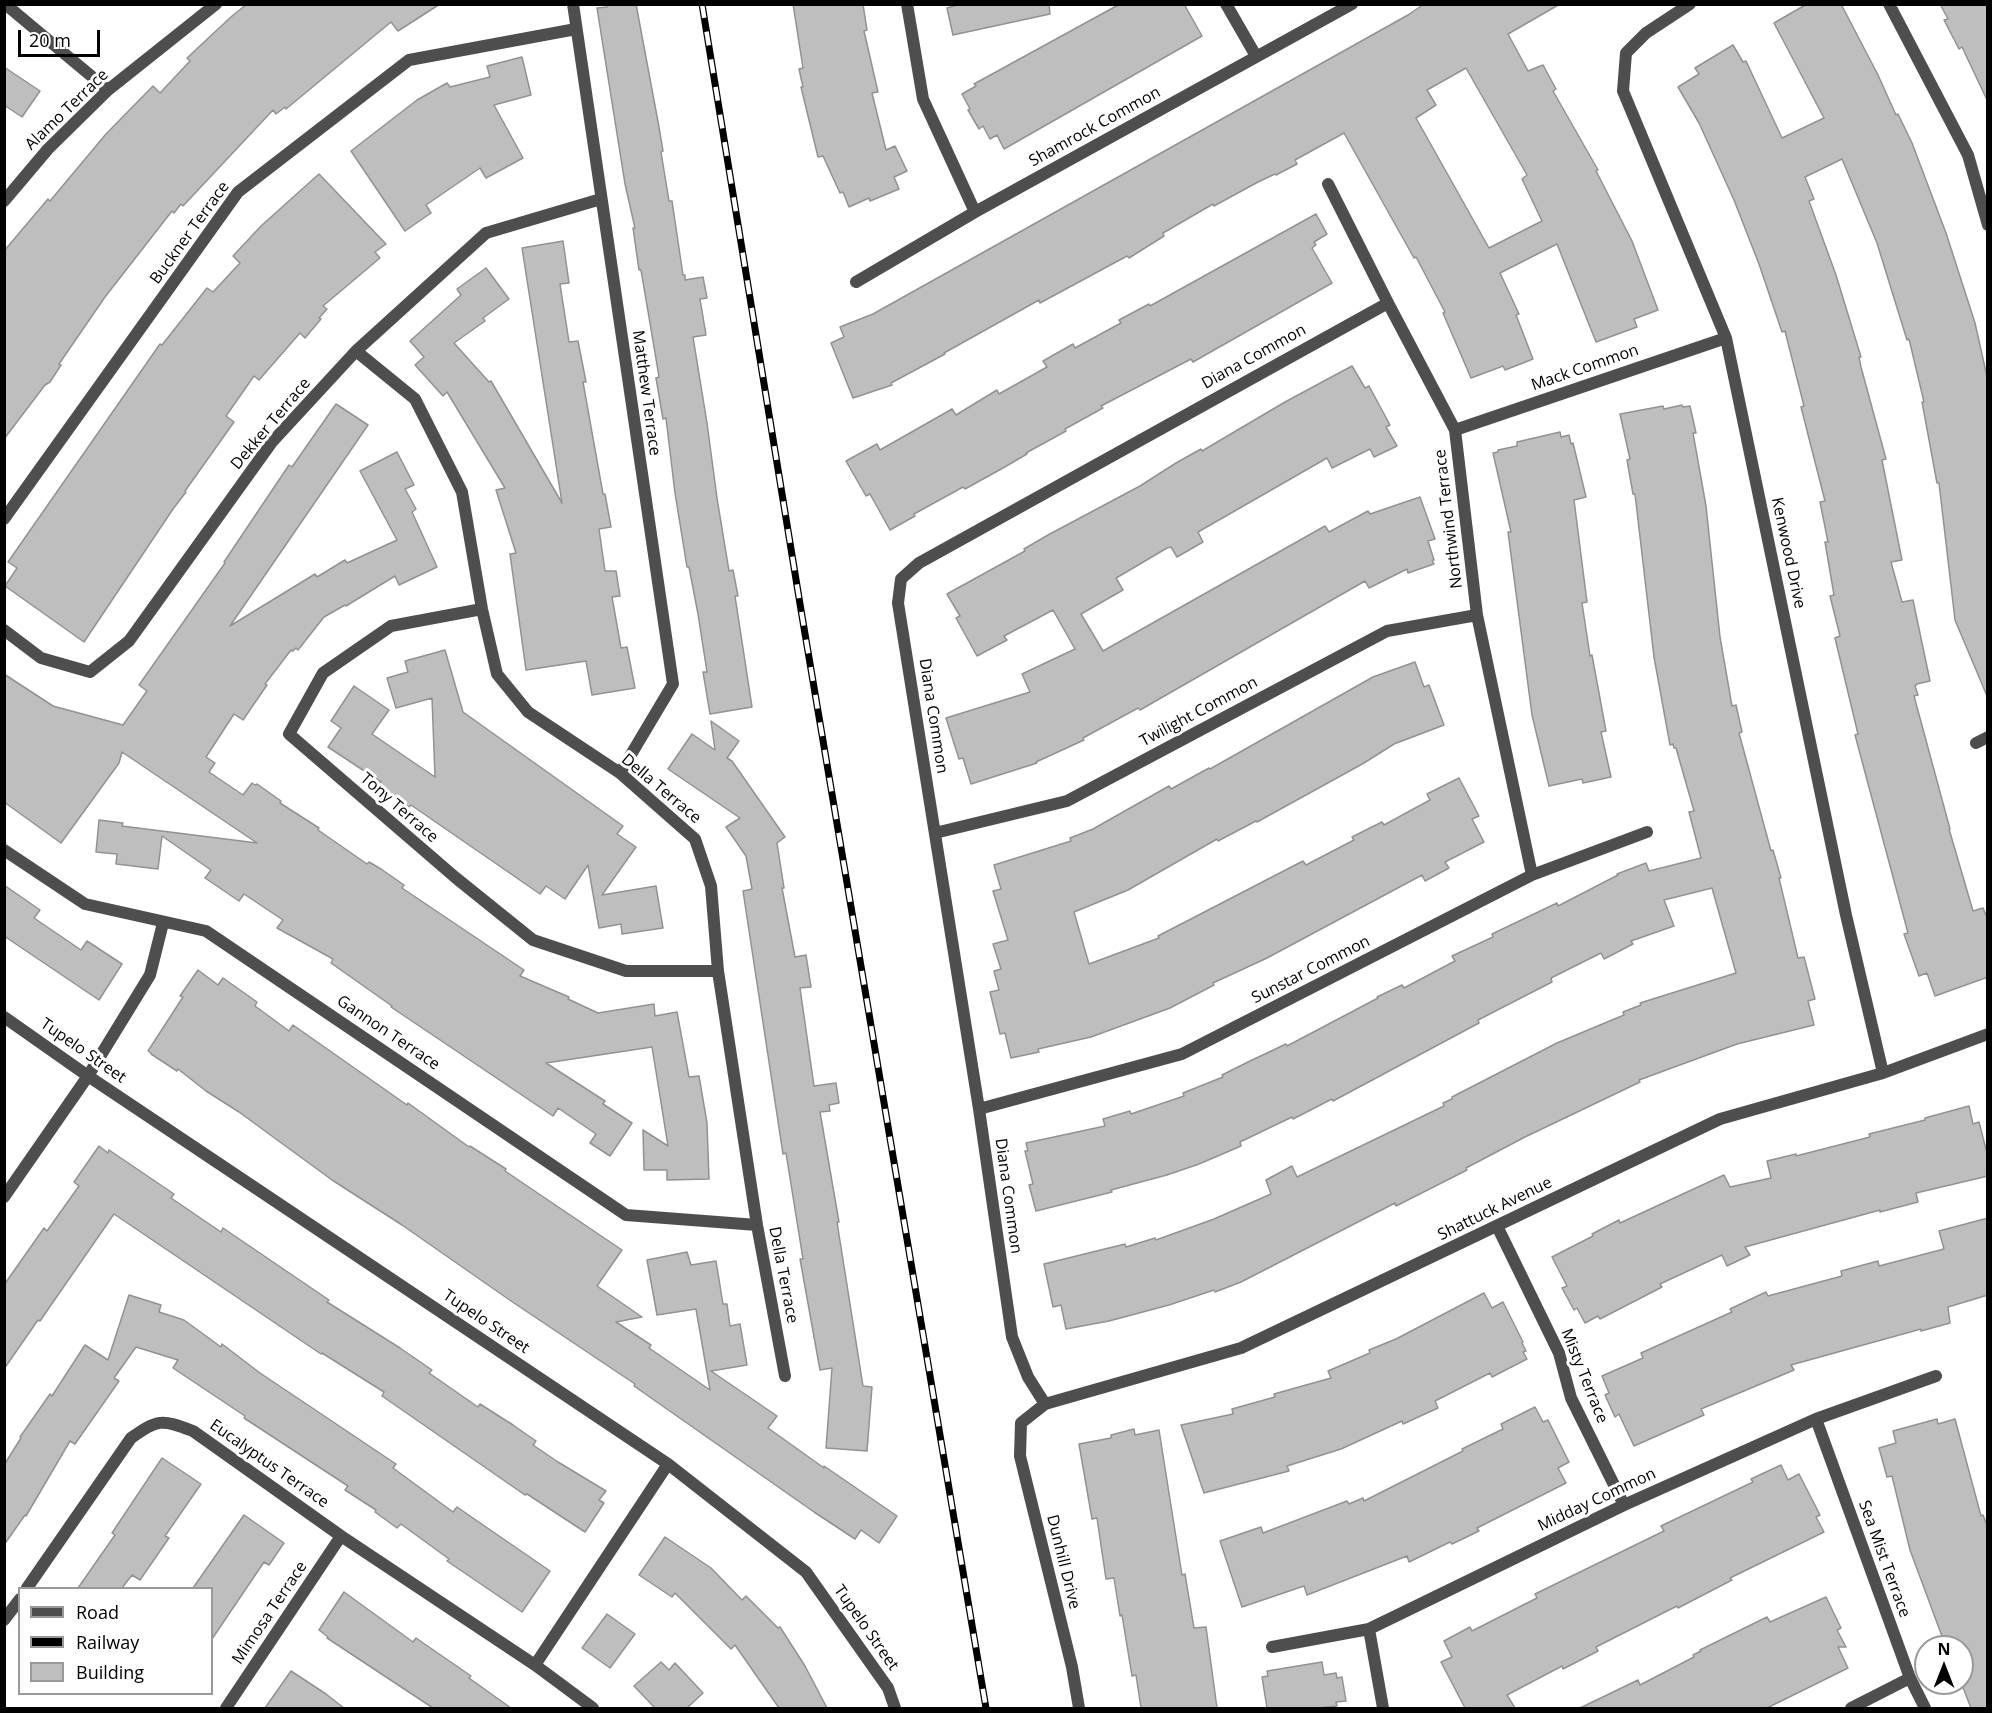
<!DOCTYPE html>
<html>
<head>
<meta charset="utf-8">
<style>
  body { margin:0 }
  #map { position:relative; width:1992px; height:1713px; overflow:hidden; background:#fff; font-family:"Open Sans",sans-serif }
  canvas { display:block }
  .frame { position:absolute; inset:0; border:6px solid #000; pointer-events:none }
  .legend { position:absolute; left:18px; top:1587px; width:195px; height:108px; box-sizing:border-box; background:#fff; border:2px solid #999; margin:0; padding:8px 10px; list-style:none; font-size:18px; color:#000 }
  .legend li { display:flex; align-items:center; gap:12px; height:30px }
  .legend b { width:30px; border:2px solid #999 }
  .north { position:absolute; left:1914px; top:1635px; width:60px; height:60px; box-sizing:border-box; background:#fff; border:2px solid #999; border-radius:50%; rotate:0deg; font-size:16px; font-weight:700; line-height:24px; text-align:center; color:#000 }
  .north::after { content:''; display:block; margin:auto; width:21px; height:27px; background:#000; clip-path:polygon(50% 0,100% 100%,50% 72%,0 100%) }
  .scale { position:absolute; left:18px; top:30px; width:82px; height:27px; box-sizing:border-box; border:3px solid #000; border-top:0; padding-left:8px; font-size:18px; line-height:21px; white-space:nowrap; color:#000; -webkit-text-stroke:4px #fff; paint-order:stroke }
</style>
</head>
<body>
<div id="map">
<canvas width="1992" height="1713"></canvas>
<div class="frame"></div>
<ul class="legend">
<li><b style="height:8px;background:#4e4e4e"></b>Road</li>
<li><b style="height:8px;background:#000"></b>Railway</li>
<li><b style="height:16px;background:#bebebe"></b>Building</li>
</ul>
<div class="north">N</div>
<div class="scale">20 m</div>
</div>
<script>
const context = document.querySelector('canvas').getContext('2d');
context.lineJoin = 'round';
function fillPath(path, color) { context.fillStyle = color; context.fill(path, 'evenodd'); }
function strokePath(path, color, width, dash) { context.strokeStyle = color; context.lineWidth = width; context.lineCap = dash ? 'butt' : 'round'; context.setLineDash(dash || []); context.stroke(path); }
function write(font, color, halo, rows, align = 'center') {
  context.font = font + ' "Open Sans",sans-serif'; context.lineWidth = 6; context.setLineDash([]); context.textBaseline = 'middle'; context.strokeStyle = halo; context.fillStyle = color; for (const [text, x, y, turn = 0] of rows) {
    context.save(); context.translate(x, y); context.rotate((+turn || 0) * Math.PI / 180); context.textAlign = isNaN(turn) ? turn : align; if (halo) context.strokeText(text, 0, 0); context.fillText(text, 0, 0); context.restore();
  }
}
const building = new Path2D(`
  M247 4H440L398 31 391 22 286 109 285 107 276 114 273 110 183 206 181 204 174 213 172 211 105 297 59 364 61 365 50 382 45 385 4 439V251L48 199 50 201 106 134 153 86 160 93 190 61 187 58 232 16Z
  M606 4H636L659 127 663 151 661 152 669 201H672L683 275H685V280L703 277 707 298 700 299 706 335 693 337 707 423 717 498 729 571 733 570 738 596H735L752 707 710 714 703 672H707L698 614 689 567H687L675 493 666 418 663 419 656 378 659 377 653 341 641 270H639L633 228H635L625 184 597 8 607 7Z
  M793 4H863L867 30 864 31 878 92 872 93 886 150 895 146 907 171 894 177 899 189 870 201 869 198 849 207 843 192 840 193 823 156 818 157 801 87H803L799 69 803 68Z
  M960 4H1049L1050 14 953 35 947 8Z
  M1120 4H1184L1202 36 1004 149 997 135 990 139 983 126 979 129 968 110 970 109 962 94 976 86 974 84Z
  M1424 4H1560L1508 34 1528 71 1543 65 1556 89 1553 91 1598 170 1596 171 1632 241 1658 310 1634 319 1637 327 1596 342 1557 244 1500 273 1519 314 1516 315 1533 359 1505 370 1503 366 1471 378 1443 313 1445 312 1416 257 1414 258 1344 133 1295 160 1297 164 1276 175 1275 174 1258 182 1214 206 1213 204 1163 233 1164 236 1129 258 1127 256 1040 303 1039 300 944 353 945 354 891 383 892 385 853 398 831 343 844 337 840 327 873 314 1408 15ZM1466 68 1527 175 1522 179 1542 221 1489 248 1416 118 1436 105 1427 90Z
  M1807 4H1841L1878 75 1896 115 1898 114 1912 143 1946 233 1975 323 1988 381 1987 696 1955 620 1939 483H1937L1922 402H1924L1909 339 1907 340 1877 243 1842 159 1805 177 1814 199 1809 201 1836 275 1861 357H1859L1861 367 1886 459 1882 460 1902 560 1891 562 1902 602 1913 600 1930 681 1917 684 1915 686 1918 695 1914 696 1950 829H1949L1973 911 1983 908 1988 920V977L1935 996 1927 973 1919 976 1904 934 1908 933 1855 735 1858 734 1835 638 1840 636 1830 596 1834 595 1825 542H1828L1820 502 1825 501 1801 407 1804 406 1785 331 1782 332 1759 264 1734 200 1699 123 1678 87 1699 74 1695 68 1733 45 1743 62 1746 61 1782 138 1824 118 1774 23Z
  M1940 4H1988V102L1962 47 1959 49 1944 20 1948 19Z
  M522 57 531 95 494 105 523 158 486 178 480 168 426 205 431 213 405 231 351 151 417 100 447 83 450 87 490 77 487 66Z
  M4 67 40 91 22 117 4 105Z
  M319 174 386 244 375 252 380 258 323 306 327 309 319 318 321 319 305 338 300 333 259 380 254 376 226 416 234 422 185 491 186 492 173 509 84 642 5 586 17 568 8 562 160 344 162 345 207 288 213 292 240 263 233 256 261 226Z
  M1316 214 1327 234 1314 242 1316 245 1312 248 1332 283 1193 362 1191 359 1101 406 1103 408 1065 429 1066 431 1026 453 1027 454 1003 468 965 489 963 487 914 514 915 516 890 530 870 494 866 496 846 461 877 444 880 450 952 409 956 415 997 390 999 394 1047 367 1043 361 1073 344 1075 348 1121 323 1119 320 1149 304 1150 306Z
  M563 241 569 283 560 284 569 342 578 341 586 382H583L603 494H605L611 527 599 529 605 571H616L620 596 612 597 621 648 627 647 635 688 592 695 586 661 526 670 510 554 516 553 496 490 505 488 447 392 443 396 415 365 424 357 410 341 461 295 457 289 486 268 509 299 483 318 485 321 454 343 489 382 491 381 562 503 522 248Z
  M1352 366 1365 388 1369 386 1390 425 1386 427 1397 446 1374 457 1370 449 1332 468 1327 458 1198 532 1203 542 1177 557 1171 547 1167 548 1123 574 1116 578 1123 590 1081 614 1103 651 1325 526 1329 532 1368 511 1370 514 1420 497 1435 539 1428 541 1434 560H1432L1434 564 1408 573 1407 569 1369 588 1365 581 1140 710 1138 708 1083 738 1084 740 1036 762 1037 763 971 784 963 758 959 759 946 718 1030 692 1022 674 1075 649 1053 610 1004 636 1007 640 977 656 956 618 960 616 947 594 1025 551 1024 549 1048 535 1140 486 1176 463 1201 449 1202 451 1285 402Z
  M336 404 368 425 230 626 315 574 317 577 345 560 347 563 397 540 360 471 397 452 414 485 405 489 416 509 412 512 437 567 399 585 395 576 346 606 345 605 324 617 298 650 296 648 293 651 291 650 265 684 267 685 243 720 234 714 206 757 215 763 209 772 243 795 252 783 255 785 257 784 281 801 280 803 319 828 318 830 367 864 369 862 381 869 404 885 402 888 524 970 520 976 569 997 568 999 598 1013 654 1004 655 1016 677 1012 689 1077 699 1076 707 1123 709 1179 667 1180V1170H644L643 1130 668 1146 652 1047 546 1063 605 1101 603 1104 632 1123 610 1156 590 1143 596 1134 558 1108 553 1116 391 1007 392 1006 331 963 333 959 277 928 283 920 244 894 239 901 205 878 211 870 162 836 158 869 116 864 117 854 96 852 99 820 123 823 122 826 257 843 122 752 119 763 61 843 4 802V674L53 706 123 725 147 691 139 685 225 563 224 562 289 465 292 467Z
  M1682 405 1683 407 1690 406 1696 433H1693L1706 506 1720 637 1732 706 1736 705 1742 732 1739 733 1771 851 1773 850 1781 878H1779L1798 958 1804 957 1815 999 1808 1001 1814 1025 1737 1044 1639 1080 1640 1082 1525 1137 1466 1168 1467 1170 1396 1206 1395 1203 1241 1282 1215 1292 1214 1290 1169 1305 1109 1321 1066 1329 1061 1305 1053 1307 1044 1264 1125 1244 1126 1247 1155 1238 1156 1240 1214 1219 1271 1194 1266 1180 1292 1166 1297 1177 1444 1106 1443 1103 1452 1099V1097L1557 1043 1624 1015 1623 1012 1641 1005 1640 1003 1736 973 1712 888 1664 900 1674 926 1631 941 1633 944 1604 959 1601 953 1551 978 1552 982 1478 1020 1479 1023 1333 1101 1332 1099 1293 1119 1292 1117 1240 1142 1241 1146 1199 1164 1167 1175 1111 1190 1112 1192 1036 1211 1029 1185 1033 1184 1025 1151H1028L1026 1143 1105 1126 1103 1119 1130 1111 1131 1114 1184 1096 1183 1093 1223 1077 1222 1075 1248 1062 1286 1044 1287 1046 1378 998 1377 997 1402 985 1404 988 1455 961 1452 956 1493 937 1492 934 1557 903 1558 906 1618 875 1617 874 1646 863 1649 871 1701 858 1689 812 1694 811 1676 748H1674L1673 744 1670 745 1654 657 1635 494H1633L1627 460 1630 459 1620 414 1663 406 1664 409Z
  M1560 432 1561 437 1569 435 1571 444 1573 443 1586 497 1574 500 1587 602 1582 603 1590 656 1592 655 1606 731 1601 732 1611 777 1583 783 1582 779 1549 786 1532 715 1508 532H1511L1493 453 1498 452V450L1517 446V442Z
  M445 650 463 712 623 826 617 834 636 847 602 895 656 886 663 928 622 934 621 924 599 928 588 865 565 899 546 886 540 894 411 805 409 807 382 789 378 786 381 782 328 747 341 728 331 721 354 686 389 710 372 734 435 777 432 698 396 708 387 678 408 672 405 661Z
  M1415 662 1424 687 1429 685 1444 725 1394 744 1364 763 1257 822 1256 821 1218 841 1217 839 1128 890 1074 912 1089 964 1159 938 1158 936 1303 861 1306 865 1354 840 1352 837 1382 822 1384 825 1430 800 1427 794 1459 778 1479 816 1472 819 1484 842 1445 862 1449 868 1425 881 1422 875 1267 958 1213 983 1214 985 1170 1008 1091 1037 1038 1049 1039 1052 1011 1058 1005 1033 1000 1034 990 992 999 990 994 971 1001 969 993 944 1008 940 993 891 1001 889 994 865 1071 841 1070 838 1093 829 1169 786 1171 789 1209 768 1210 769 1373 677Z
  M711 721 739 741 727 758 732 761 785 837 777 843 784 888H782L795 957 806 955 811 987 800 988 814 1086 836 1083 839 1103 829 1105 830 1111 820 1112 839 1222H837L863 1386 872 1387 867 1451 826 1448 832 1368 820 1370 800 1259H803L786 1153 783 1154 743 891 752 889 746 856 726 827 740 818 668 769 692 734 715 750Z
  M4 885 40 910 34 918 81 950 87 941 122 964 99 1000 4 936Z
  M198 970 218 985 223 978 257 1002 255 1006 289 1031 293 1025 407 1105 408 1103 469 1147 470 1146 506 1169 505 1171 622 1250 597 1286 642 1317 616 1322 651 1345 649 1348 710 1390 696 1309 657 1315 647 1260 687 1252 691 1265 716 1261 723 1304H727L730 1326 740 1324 747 1365 711 1371 777 1416 768 1428 824 1468V1466L897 1516 879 1543 861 1530 855 1539 814 1512 634 1386 635 1384 511 1301 402 1225 332 1180 239 1112 206 1091 178 1069 177 1071 151 1054V1053L148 1051 183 997 180 996Z
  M1969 1106 1973 1124 1979 1122 1988 1157V1176L1916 1193 1918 1202 1880 1212V1210L1745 1247 1750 1255 1727 1266 1722 1255 1660 1284 1662 1287 1600 1319 1598 1316 1585 1323 1577 1308 1574 1310 1562 1288 1567 1286 1552 1257 1593 1236 1592 1234 1619 1220 1620 1223 1724 1175 1730 1187 1771 1178 1767 1161 1796 1154V1156L1870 1137 1869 1134 1925 1120V1118Z
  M99 1146 108 1153 109 1150 174 1194 171 1198 221 1232 223 1228 329 1300 327 1302 400 1348 432 1370 429 1373 478 1407 480 1404 513 1425 536 1441 533 1445 558 1462 606 1491 599 1500 604 1503 585 1532 527 1494 525 1495 382 1396 384 1392 322 1353 321 1354 114 1214 40 1321 38 1320 4 1369V1285L44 1228 47 1231 79 1186 74 1182Z
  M1988 1218V1295L1948 1307 1950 1323 1921 1331V1329L1791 1365 1794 1370 1701 1409 1704 1415 1634 1446 1619 1414 1615 1417 1605 1395 1609 1393 1602 1376 1643 1358 1641 1353 1732 1312 1730 1309 1766 1292 1768 1296 1842 1276 1841 1271 1878 1261 1879 1266 1944 1249 1939 1231Z
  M1484 1293 1492 1308 1503 1302 1523 1342 1522 1343 1526 1351 1523 1352 1527 1359 1492 1377 1490 1373 1435 1401 1438 1408 1403 1424 1402 1421 1341 1449 1287 1466 1289 1471 1204 1493 1181 1425 1233 1414 1232 1409 1275 1397 1274 1394 1331 1378 1328 1371 1370 1353 1369 1350 1396 1339Z
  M129 1295 161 1305 159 1312 184 1320 221 1347 222 1344 260 1373 396 1464 393 1468 453 1512 457 1507 550 1571 522 1612 447 1561 449 1559 401 1524 397 1528 375 1512 376 1510 345 1490 348 1486 244 1418 245 1416 173 1368 178 1360 136 1347 114 1378 119 1381 75 1444 70 1441 26 1516 25 1515 4 1545V1465L21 1438 20 1437 50 1394 52 1396 85 1345 108 1360Z
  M1535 1407 1543 1422 1548 1420 1569 1462 1558 1468 1566 1483 1477 1528 1479 1531 1452 1544 1450 1542 1409 1562 1407 1556 1307 1595 1304 1586 1242 1607 1220 1541 1261 1527 1263 1533 1347 1501 1349 1504 1363 1498 1364 1501 1463 1451 1462 1449 1503 1429 1501 1424Z
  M1937 1419 1938 1424 1955 1419 1981 1516 1983 1515 1988 1528V1708H1971L1962 1685V1647H1946L1910 1550 1892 1476 1887 1477 1879 1448 1896 1443 1893 1431Z
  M1134 1429 1135 1435 1159 1430 1182 1575 1185 1574 1194 1628 1206 1627 1217 1708H1141L1136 1675 1132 1676 1122 1615 1120 1616 1114 1578 1106 1579 1097 1518 1092 1519 1079 1444 1111 1438V1435Z
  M162 1458 201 1484 165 1536 169 1538 140 1580 132 1575 122 1588H78L115 1535 112 1533Z
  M1781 1465 1788 1480 1799 1474 1820 1515 1816 1517 1824 1532 1730 1578 1732 1580 1678 1608 1677 1606 1665 1612 1596 1647 1598 1651 1563 1669 1562 1666 1507 1695 1515 1708H1465L1441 1662 1452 1657 1444 1641 1470 1627 1472 1631 1537 1598 1535 1594 1664 1531 1661 1526 1753 1482 1751 1479Z
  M244 1515 284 1543 269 1565 264 1562 212 1639V1588H193Z
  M665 1537 711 1568 742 1600 746 1596 778 1628 780 1627 805 1666 827 1708H779L735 1645 731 1649 675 1593 672 1597 639 1575Z
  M344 1592 413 1642 416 1638 471 1676 469 1678 511 1708H433L327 1638 328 1637 319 1630Z
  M1826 1597 1841 1628 1837 1630 1846 1647H1838L1848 1668 1767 1708H1580L1638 1680 1640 1685 1694 1657 1693 1655 1701 1651 1700 1650 1767 1617 1770 1622Z
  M607 1614 635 1634 610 1668 582 1648Z
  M661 1662 669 1670 675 1663 703 1693 687 1708H655L634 1686Z
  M1322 1662 1324 1675 1336 1673 1337 1678 1342 1677 1346 1701 1336 1702 1337 1706 1318 1708H1267L1262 1677 1268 1676 1267 1671Z
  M291 1671 326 1694 344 1708H265Z`);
const minor = new Path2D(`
  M5 4 108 90
  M573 4 673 684 620 773
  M907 4 923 99 975 212
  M1226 4 1256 56
  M1690 4 1646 33 1626 53 1623 91 1726 338 1846 915 1883 1073
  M1889 4 1968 155 1988 225
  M1328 184 1388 303 1455 430 1477 615 1532 875
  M4 201 48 149 108 90 216 4
  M856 282 975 212 1352 4
  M356 351 415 399 462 492 482 609 497 674 528 712 620 773 695 839 711 886 718 971 757 1225 785 1376
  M1455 430 1726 338
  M4 519 238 192 409 60 576 29
  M482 609 391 626 323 673 289 734 456 878 533 940 626 971H718
  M4 630 41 658 90 672 129 641 272 442 356 351 486 233 601 199
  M1976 743 1988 737
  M935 833 1067 801 1387 631 1477 615
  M4 850 85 904 206 931 626 1215 757 1225
  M4 1017 88 1076 668 1464 806 1572 888 1688 895 1708
  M979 1109 1182 1054 1532 875 1647 832
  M4 1197 88 1076 150 975 163 923
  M1497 1226 1559 1353 1571 1398 1624 1505
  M1045 1404 1028 1377 1012 1337 979 1109 898 603 901 579 919 563 1388 303
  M1816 1419 1910 1678 1925 1708
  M27 1588 131 1438C158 1419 161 1419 193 1431L341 1536 535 1665 593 1708
  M4 1620 20 1599
  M1369 1629 1383 1708
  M1272 1647 1369 1629 1624 1505 1816 1419 1936 1376
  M535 1665 668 1464
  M226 1708 341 1536
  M1079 1708 1072 1667 1020 1456 1021 1423 1045 1404 1241 1348 1720 1119 1883 1073 1988 1034
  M1851 1708 1910 1678`);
const rail = new Path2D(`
  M702 4 801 610 986 1708`);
const streetNames = [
  ["Alamo Terrace",67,110,-44],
  ["Shamrock Common",1095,127,-29],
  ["Buckner Terrace",190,233,-54],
  ["Diana Common",1254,357,-29],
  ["Mack Common",1585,368,-19],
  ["Matthew Terrace",646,393,82],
  ["Dekker Terrace",271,424,-50],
  ["Northwind Terrace",1449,519,-97],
  ["Kenwood Drive",1788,553,78],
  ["Twilight Common",1199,712,-28],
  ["Diana Common",933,716,81],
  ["Della Terrace",661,789,40],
  ["Tony Terrace",399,808,41],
  ["Sunstar Common",1311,970,-27],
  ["Gannon Terrace",388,1033,34],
  ["Tupelo Street",83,1051,35],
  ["Diana Common",1008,1196,82],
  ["Shattuck Avenue",1495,1209,-26],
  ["Della Terrace",783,1275,79],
  ["Tupelo Street",486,1322,34],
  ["Misty Terrace",1584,1376,68],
  ["Eucalyptus Terrace",269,1464,35],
  ["Midday Common",1597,1500,-25],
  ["Sea Mist Terrace",1884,1559,70],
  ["Dunhill Drive",1063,1562,76],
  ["Mimosa Terrace",270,1613,-56],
  ["Tupelo Street",866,1628,55]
];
fillPath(building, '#bebebe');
strokePath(building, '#929292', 1.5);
strokePath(minor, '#4e4e4e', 12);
strokePath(rail, '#000', 7);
strokePath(rail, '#fff', 4.5, [14]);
write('16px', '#000', '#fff', streetNames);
</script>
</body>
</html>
